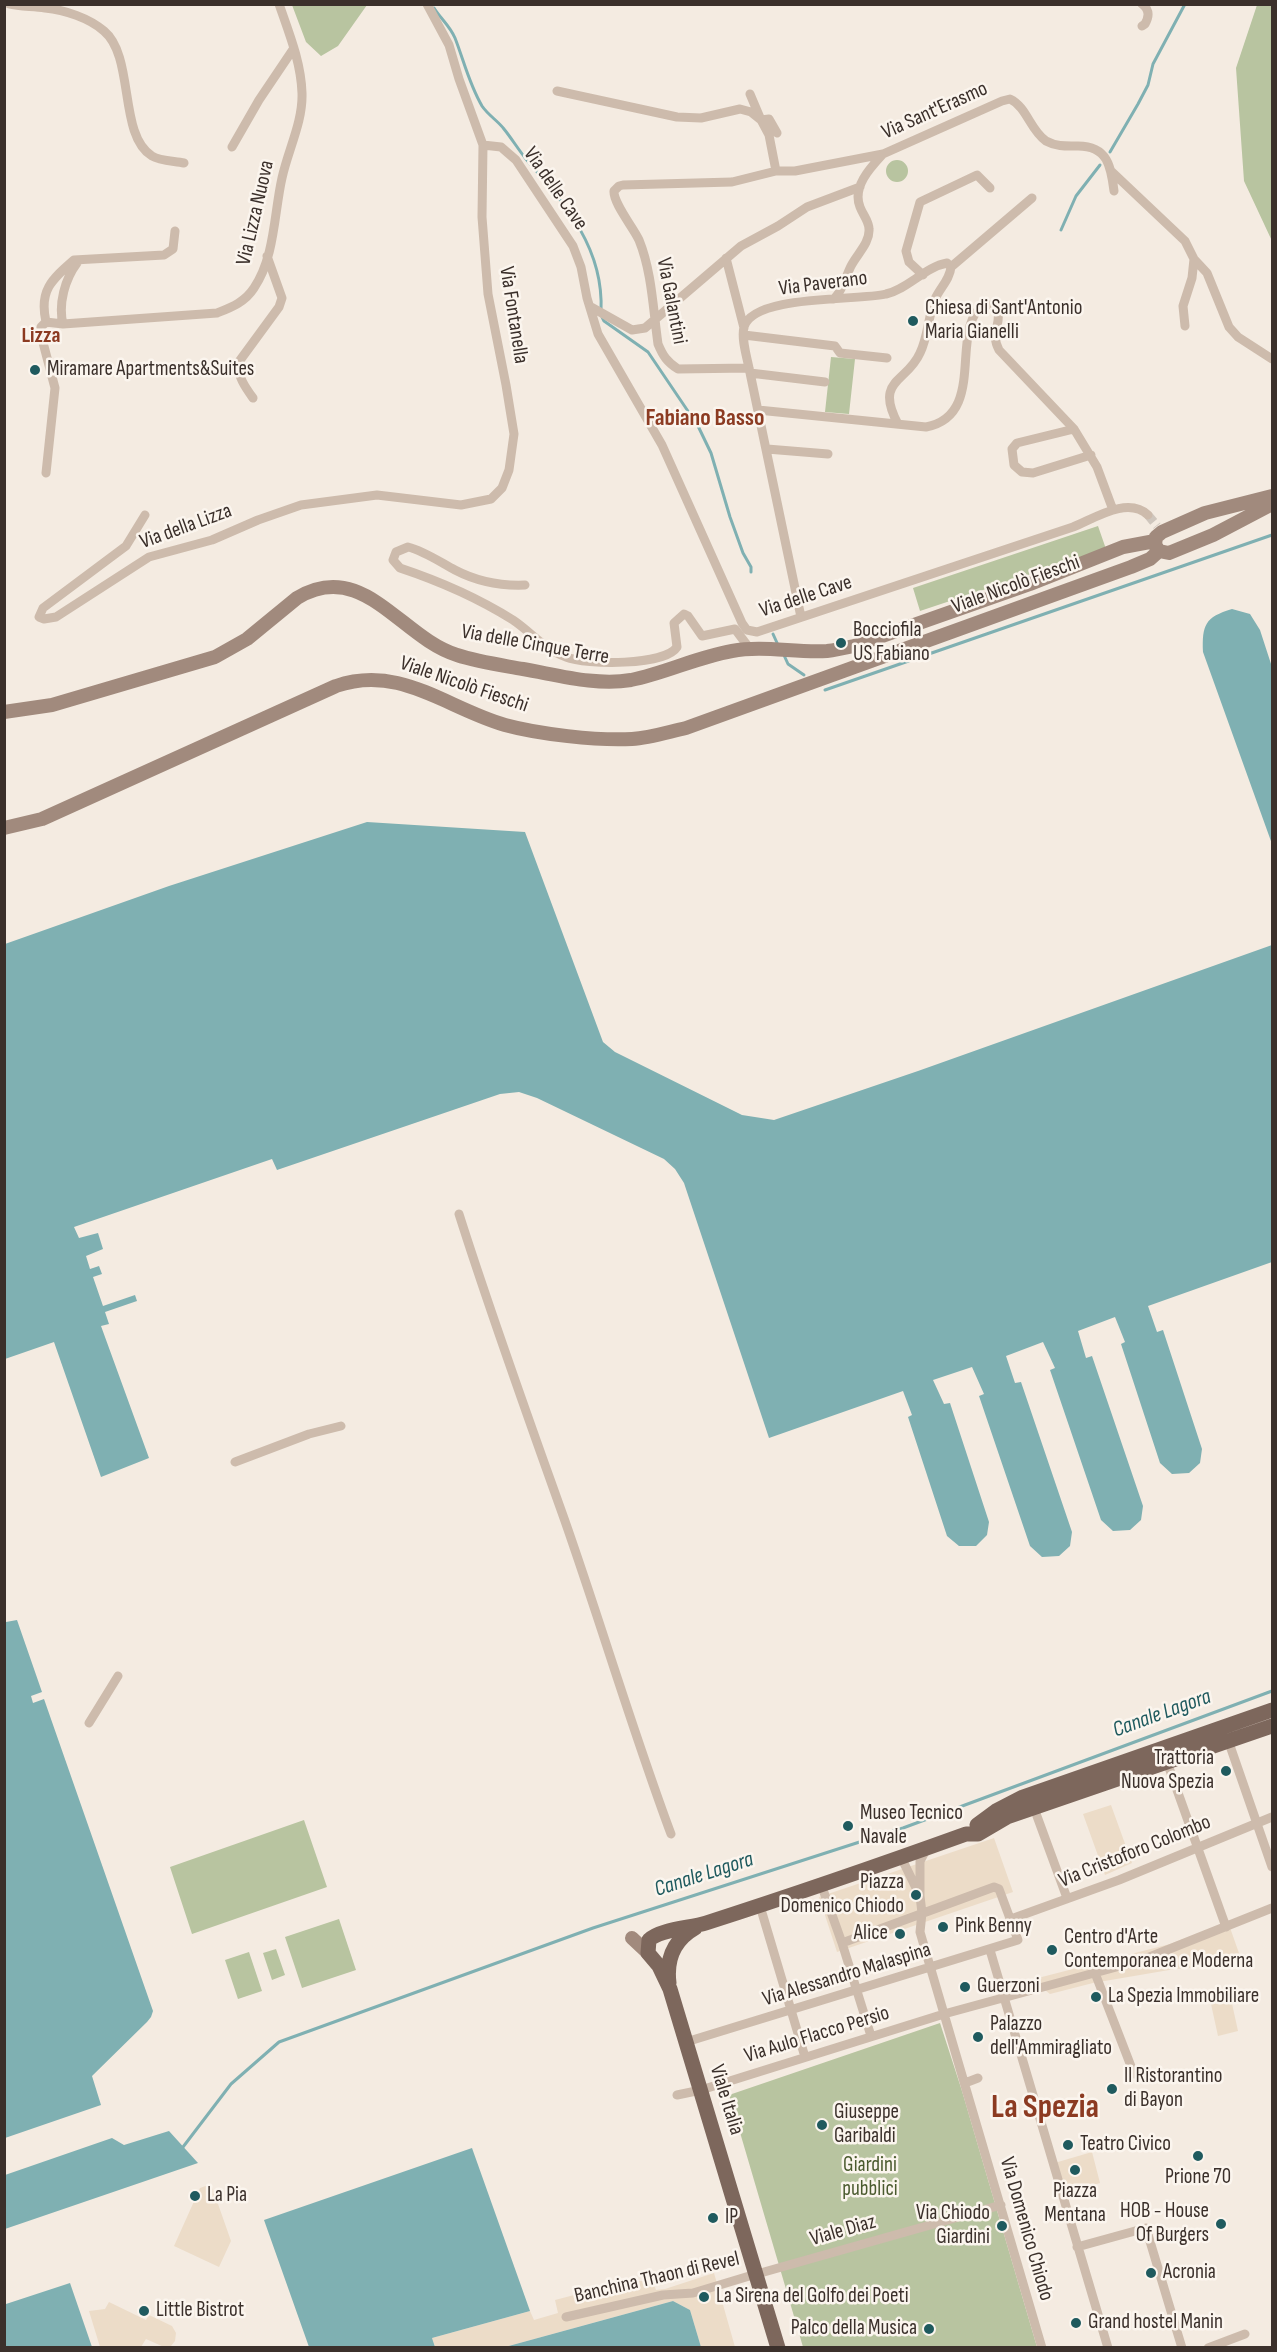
<!DOCTYPE html>
<html>
<head>
<meta charset="utf-8">
<style>
  body { margin:0 }
  #map { position:relative; width:1277px; height:2352px; overflow:hidden; background:#f4ebe1; font-family:"Sofia Sans Condensed",sans-serif }
  canvas { display:block }
  .frame { position:absolute; inset:0; border:6px solid #3b302b; pointer-events:none }
</style>
</head>
<body>
<div id="map">
<canvas width="1277" height="2352"></canvas>
<div class="frame"></div>
</div>
<script>
const context = document.querySelector('canvas').getContext('2d');
context.lineJoin = 'round';
function fillPath(path, color) { context.fillStyle = color; context.fill(path, 'evenodd'); }
function strokePath(path, color, width, dash) { context.strokeStyle = color; context.lineWidth = width; context.lineCap = dash ? 'butt' : 'round'; context.setLineDash(dash || []); context.stroke(path); }
function write(font, color, halo, rows, align = 'center') {
  context.font = font + ' "Sofia Sans Condensed",sans-serif'; context.lineWidth = 5; context.setLineDash([]); context.textBaseline = 'middle'; context.strokeStyle = halo; context.fillStyle = color; for (const [text, x, y, turn = 0] of rows) {
    context.save(); context.translate(x, y); context.rotate((+turn || 0) * Math.PI / 180); context.textAlign = isNaN(turn) ? turn : align; if (halo) context.strokeText(text, 0, 0); context.fillText(text, 0, 0); context.restore();
  }
}
const green = new Path2D(`
  M292 5V4L367 5 338 46 321 56 306 42Z
  M1257 5H1272V241L1244 181 1236 68Z
  M886 171a11 11 0 1 1 22 0a11 11 0 1 1-22 0Z
  M831 357 855 359 849 414 825 412Z
  M1098 526 1106 549 920 611 913 588Z
  M304 1820 327 1887 192 1934 170 1867Z
  M339 1919 356 1970 302 1988 285 1937Z
  M276 1949 285 1975 272 1980 263 1953Z
  M249 1952 262 1991 238 1999 225 1960Z
  M940 2023 962 2091 1037 2347H803L729 2095Z`);
const plaza = new Path2D(`
  M1111 1805 1132 1863 1105 1875 1083 1814Z
  M994 1838 1013 1892 837 1952 819 1897Z
  M1228 1922 1240 1956V1965L1175 1969 1093 1983 1050 1994 1041 1987 1038 1978 1170 1944Z
  M1231 1999 1238 2031 1218 2036 1211 2004Z
  M1092 2152 1100 2183 1059 2195 1051 2164Z
  M211 2184 231 2241 219 2267 174 2246 200 2188Z
  M714 2273 735 2347H701L690 2310 673 2301 505 2347H435L432 2338 530 2311 534 2320 558 2313 555 2300 597 2289 599 2295 623 2288 621 2281H653L656 2290 665 2289Z
  M109 2302 146 2320 149 2315 172 2326 176 2333 175 2341 171 2346 164 2347 146 2339 141 2347H100L89 2311 105 2309Z`);
const water = new Path2D(`
  M1232 609 1250 614 1260 630 1272 667V844L1203 652C1202 625 1205 617 1232 609Z
  M367 822 525 832 603 1042 615 1052 742 1115 774 1120 918 1071 1272 945V1262L1148 1306 1157 1332 1163 1330 1202 1449 1200 1463 1189 1473 1172 1474 1160 1463 1121 1344 1125 1342 1115 1317 1078 1331 1086 1358 1092 1356 1143 1506 1141 1520 1130 1530 1113 1531 1101 1520 1050 1370 1055 1368 1043 1342 1006 1356 1015 1383 1021 1382 1072 1532 1070 1546 1059 1556 1042 1557 1030 1546 979 1396 984 1394 972 1367 933 1380 944 1404 950 1403 989 1522 987 1535 976 1546H959L947 1536 908 1417 912 1415 903 1391 769 1438 684 1183 675 1169 664 1159 537 1098 519 1092 500 1094 277 1170 272 1159 74 1227 79 1238 98 1233 103 1249 86 1256 90 1269 99 1266 102 1274 93 1277 103 1306 135 1295 137 1301 105 1312 109 1324 101 1326 149 1458 101 1477 54 1342 5 1359V944L169 886Z
  M4 1619 6 1622 17 1620 42 1692 31 1696 33 1703 44 1699 153 2011 151 2017 147 2022 92 2076 101 2105 5 2138Z
  M169 2131 198 2163 5 2229V2175L112 2138 124 2145Z
  M472 2148 530 2311 432 2338 435 2347H309L264 2220Z
  M70 2283 92 2347H5V2301L6 2304Z
  M673 2301 690 2310 701 2347H505Z`);
const stream = new Path2D(`
  M434 8C441 19 450 26 455 38 464 61 469 84 482 106 488 115 498 121 504 129 512 139 518 149 526 159 564 203 604 247 601 311
  M1110 152 1138 104 1148 85 1153 64 1185 4
  M1061 230 1076 196 1100 165
  M602 317 604 321 648 352 698 426 711 453 730 517 743 553 751 567V572
  M773 634 778 645
  M783 653 788 664 804 675
  M825 690 1272 535
  M183 2147 231 2084 279 2042 593 1928 903 1828 1272 1691`);
const streetTunnel = new Path2D(`
  M1148 515 1157 526`);
const street = new Path2D(`
  M9 4C20 7 33 6 45 8 65 10 89 18 104 31 135 57 118 135 152 156 160 161 175 161 184 163
  M1142 26 1145 24C1149 17 1150 10 1142 4
  M557 91 677 117 701 118 740 109 751 112 761 120 769 135 776 171
  M750 94 761 120 769 119 777 133
  M483 145 501 147 516 160 573 246 581 267 587 298 598 334 662 445 742 623 747 630 757 632 1073 527C1095 518 1128 496 1148 515
  M232 147 259 100 294 48
  M1111 171 1185 241 1194 259 1207 273 1229 327 1238 337 1272 359
  M726 258 744 328
  M951 267 1032 198
  M923 275 909 262 906 251 920 202 977 175 990 188
  M834 299C844 288 845 278 851 266 857 254 870 243 869 229 869 221 863 215 860 207 852 187 870 168 883 154L1002 101 1010 99C1027 107 1030 130 1046 141 1057 147 1067 146 1078 146 1108 146 1111 167 1114 191
  M591 307 632 330 645 328 741 246 778 226 807 207 860 187
  M46 322 63 324 217 313C232 307 245 302 254 288 275 257 274 213 282 178 288 150 303 122 302 93 301 62 289 33 279 4
  M46 322C39 291 51 280 74 260L164 255 173 249 175 231
  M63 324C58 304 65 279 77 263
  M1185 326 1183 306 1192 278 1194 259
  M744 335 835 346 840 353 887 358
  M749 368 678 369C667 362 663 356 658 344 653 309 652 272 639 240 633 227 613 203 614 191L619 186 623 185 732 182 776 171H795L883 154
  M750 373 825 382
  M253 398C245 387 238 377 238 363L279 307 282 298 267 256
  M758 410 926 427C989 415 947 327 985 304L992 305 998 310C1001 326 990 333 999 350L1074 429 1097 467 1113 510
  M898 424C874 379 907 383 920 353 928 337 928 317 935 299 940 288 950 279 951 267
  M1074 429 1017 443 1012 449 1014 465 1022 472 1033 473 1091 455
  M767 449 828 454
  M46 473 55 388 41 335V327L46 322
  M145 515 126 546 43 608 39 617 44 619 56 617 149 557 212 540 258 520 301 505 377 495 461 505 491 499 502 488 509 470 514 434 506 385 488 294 482 217 483 145 459 79 449 45 427 4
  M525 585C501 586 476 581 455 570 440 562 424 551 408 547L396 552 393 560 400 568C439 581 478 598 513 620 531 632 545 650 566 657 586 665 665 666 677 647L674 623 684 614 688 616 702 636 735 629 750 649
  M801 617 749 368C747 357 741 339 744 327 753 294 859 301 886 294 908 289 925 267 947 263L951 267
  M459 1214C492 1318 529 1420 566 1524 602 1627 633 1732 671 1834
  M235 1462 309 1434 341 1426
  M89 1723 118 1676
  M1228 1740 1272 1867
  M1167 1762 1226 1927
  M1034 1808 1067 1898
  M927 1848 920 1861V1896L922 1913 920 1932 1042 2348
  M901 1857 919 1894
  M760 1906 805 2057
  M1011 1919 1119 1880 1272 1817
  M842 1943 871 2036
  M990 1950 1108 2348
  M1095 1973 1134 2074
  M686 2042 1018 1940 999 1889 994 1887 842 1943 821 1884
  M965 2083 978 2078
  M677 2095 701 2090 944 2014 1142 1960 1272 1908
  M1077 2247 1146 2228 1182 2348
  M764 2272 1001 2205
  M566 2317 663 2295 693 2293 756 2274
  M1208 2348 1245 2334`);
const secondary = new Path2D(`
  M1272 496 1205 513 1162 532 1156 537 1155 545 1159 551 1169 553 1213 535 1272 504
  M4 712 52 705 215 657 247 639 297 598C363 558 401 638 457 655 478 662 501 665 523 669 558 675 596 686 631 680 666 673 697 657 732 651 763 645 795 653 827 651 836 650 845 648 854 646L1030 584 1123 547 1155 541
  M4 828 42 819 336 686C400 664 446 708 505 725 538 734 597 741 632 739 650 738 668 732 686 728L1131 567 1150 559 1159 551
  M632 1938 648 1953`);
const primary = new Path2D(`
  M977 1825 996 1811 1023 1797 1272 1710
  M669 1983C666 1959 674 1940 695 1928
  M778 2348 670 1989 659 1966 648 1953 649 1940C660 1929 691 1928 706 1923 793 1895 880 1865 966 1834H978L1007 1817 1272 1726`);
const markers = [
  [913,321,6,"#1f5a5e"],
  [35,370,6,"#1f5a5e"],
  [841,643,6,"#1f5a5e"],
  [1226,1771,6,"#1f5a5e"],
  [848,1826,6,"#1f5a5e"],
  [916,1895,6,"#1f5a5e"],
  [943,1927,6,"#1f5a5e"],
  [900,1934,6,"#1f5a5e"],
  [1052,1950,6,"#1f5a5e"],
  [965,1987,6,"#1f5a5e"],
  [1096,1997,6,"#1f5a5e"],
  [978,2037,6,"#1f5a5e"],
  [1112,2089,6,"#1f5a5e"],
  [822,2125,6,"#1f5a5e"],
  [1068,2145,6,"#1f5a5e"],
  [1198,2156,6,"#1f5a5e"],
  [1075,2170,6,"#1f5a5e"],
  [195,2196,6,"#1f5a5e"],
  [713,2218,6,"#1f5a5e"],
  [1221,2224,6,"#1f5a5e"],
  [1002,2226,6,"#1f5a5e"],
  [1151,2273,6,"#1f5a5e"],
  [704,2297,6,"#1f5a5e"],
  [144,2311,6,"#1f5a5e"],
  [1076,2323,6,"#1f5a5e"],
  [929,2329,6,"#1f5a5e"]
];
const streetNames = [
  ["Via Sant'Erasmo",935,111,-24],
  ["Via delle Cave",555,189,55],
  ["Via Lizza Nuova",256,213,-77],
  ["Via Paverano",823,284,-7],
  ["Via Galantini",671,301,79],
  ["Via Fontanella",513,315,81],
  ["Via della Lizza",186,527,-20],
  ["Viale Nicolò Fieschi",1016,585,-20],
  ["Via delle Cave",806,597,-18],
  ["Via delle Cinque Terre",535,645,10],
  ["Viale Nicolò Fieschi",464,685,19],
  ["Via Cristoforo Colombo",1135,1852,-22],
  ["Via Alessandro Malaspina",847,1975,-17],
  ["Via Aulo Flacco Persio",817,2035,-17],
  ["Viale Italia",726,2100,73],
  ["Via Domenico Chiodo",1026,2229,74],
  ["Viale Diaz",843,2231,-16],
  ["Banchina Thaon di Revel",657,2278,-13]
];
const poiNames = [
  ["Chiesa di Sant'Antonio",925,309],
  ["Maria Gianelli",925,333],
  ["Miramare Apartments&Suites",47,370],
  ["Bocciofila",853,631],
  ["US Fabiano",853,655],
  ["Trattoria",1214,1759,"right"],
  ["Nuova Spezia",1214,1783,"right"],
  ["Museo Tecnico",860,1814],
  ["Navale",860,1838],
  ["Piazza",904,1883,"right"],
  ["Domenico Chiodo",904,1907,"right"],
  ["Pink Benny",955,1927],
  ["Alice",888,1934,"right"],
  ["Centro d'Arte",1064,1938],
  ["Contemporanea e Moderna",1064,1962],
  ["Guerzoni",977,1987],
  ["La Spezia Immobiliare",1108,1997],
  ["Palazzo",990,2025],
  ["dell'Ammiragliato",990,2049],
  ["Il Ristorantino",1124,2077],
  ["di Bayon",1124,2101],
  ["Giuseppe",834,2113],
  ["Garibaldi",834,2137],
  ["Teatro Civico",1080,2145],
  ["Prione 70",1198,2178,"center"],
  ["Piazza",1075,2192,"center"],
  ["Mentana",1075,2216,"center"],
  ["La Pia",207,2196],
  ["HOB - House",1209,2212,"right"],
  ["Of Burgers",1209,2236,"right"],
  ["Via Chiodo",990,2214,"right"],
  ["Giardini",990,2238,"right"],
  ["IP",725,2218],
  ["Acronia",1163,2273],
  ["La Sirena del Golfo dei Poeti",716,2297],
  ["Little Bistrot",156,2311],
  ["Grand hostel Manin",1088,2323],
  ["Palco della Musica",917,2329,"right"]
];
const parkNames = [
  ["Giardini",870,2166],
  ["pubblici",870,2190]
];
const neighbourhoodNames = [
  ["Lizza",41,336]
];
const waterNames = [
  ["Canale Lagora",1162,1714,-20],
  ["Canale Lagora",704,1875,-18]
];
const quarterNames = [
  ["Fabiano Basso",705,419]
];
const townNames = [
  ["La Spezia",1045,2109]
];
fillPath(green, '#b8c4a0');
fillPath(plaza, '#ecdcc8');
fillPath(water, '#7fb0b2');
strokePath(stream, '#7fb0b2', 3);
strokePath(streetTunnel, '#cfc6bd', 9, [9, 4.5]);
strokePath(street, '#cdbbac', 9);
strokePath(secondary, '#a18a7d', 14);
strokePath(primary, '#7d675c', 15);
for (const [x, y, r, color] of markers) { const dot = new Path2D(); dot.arc(x, y, r, 0, 2 * Math.PI); context.fillStyle = color; context.fill(dot); strokePath(dot, '#fbf5ee', 2); }
write('21px', '#3b302b', '#fbf5ee', streetNames);
write('21px', '#3b302b', '#fbf5ee', poiNames, 'left');
write('21px', '#4a5a2e', '#fbf5ee', parkNames);
write('bold 22px', '#8c3b22', '#fbf5ee', neighbourhoodNames);
write('italic 22px', '#1f5a5e', '#fbf5ee', waterNames);
write('bold 24px', '#8c3b22', '#fbf5ee', quarterNames);
write('bold 33px', '#8c3b22', '#fbf5ee', townNames);
</script>
</body>
</html>
